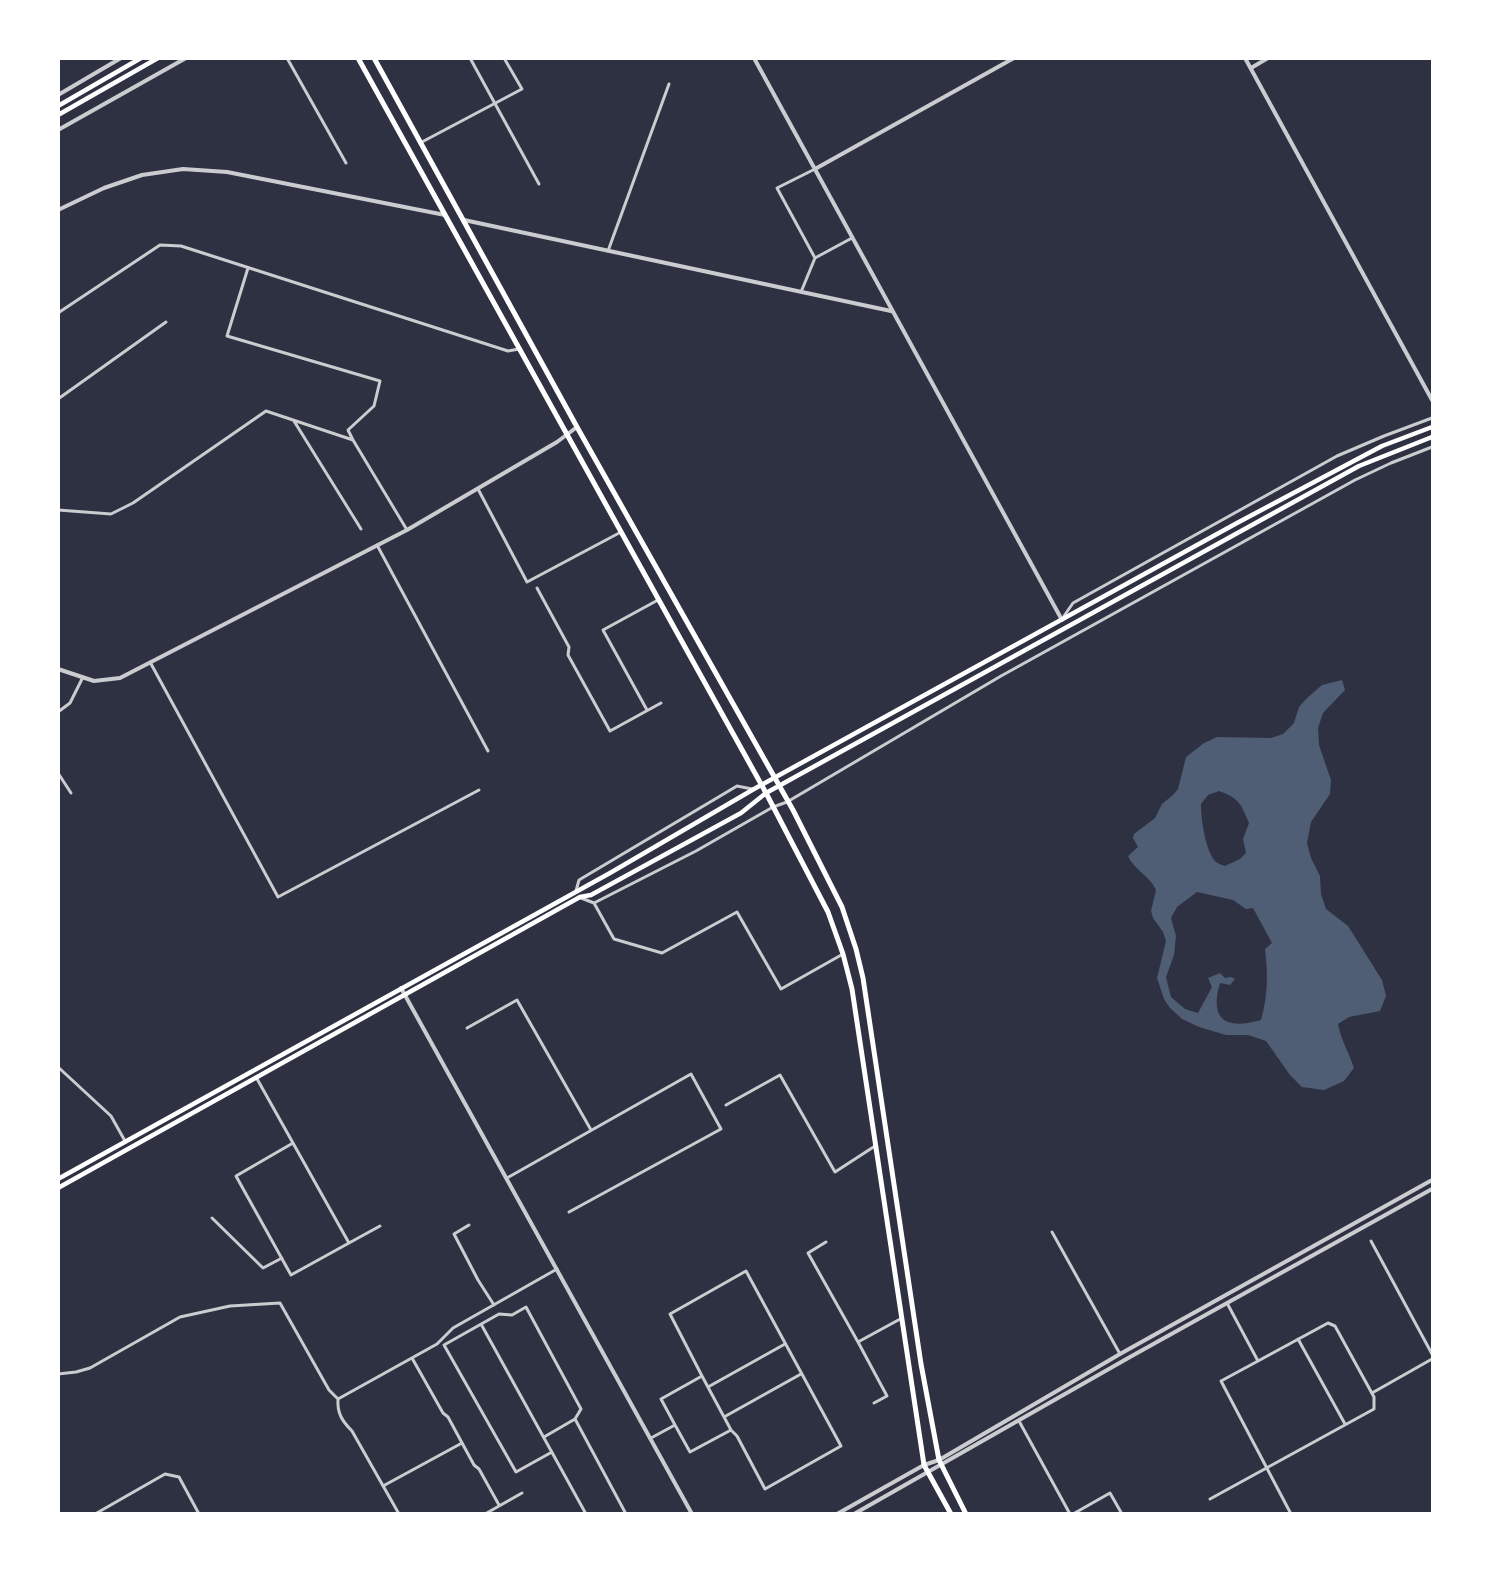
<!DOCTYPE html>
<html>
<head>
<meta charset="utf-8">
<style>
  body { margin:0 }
  #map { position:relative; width:1491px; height:1572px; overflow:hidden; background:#2d3142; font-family:"Alegreya Sans",sans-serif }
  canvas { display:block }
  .frame { position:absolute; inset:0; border:60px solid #fff; pointer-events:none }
</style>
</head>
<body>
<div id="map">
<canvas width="1491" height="1572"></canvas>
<div class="frame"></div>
</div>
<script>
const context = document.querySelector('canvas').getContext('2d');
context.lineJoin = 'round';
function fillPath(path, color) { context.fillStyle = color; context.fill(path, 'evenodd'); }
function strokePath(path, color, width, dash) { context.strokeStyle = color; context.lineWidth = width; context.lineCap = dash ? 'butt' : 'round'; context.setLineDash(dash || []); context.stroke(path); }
const water = new Path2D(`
  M1342 680 1345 690 1323 713 1318 728 1319 745 1331 780 1330 794 1311 822 1307 843 1311 858 1320 876 1321 894 1326 909 1348 926 1382 980 1386 996 1380 1011 1349 1017 1338 1024C1341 1040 1349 1053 1354 1068L1344 1081 1324 1090 1302 1087 1290 1075 1266 1041 1248 1035H1226L1199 1027 1182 1019 1170 1008 1164 999 1157 978 1166 941 1163 932 1153 918 1151 911 1156 890C1150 876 1134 870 1128 856L1138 847 1133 838 1134 834 1155 818 1162 804 1173 795 1178 789 1186 757 1204 743 1217 737 1271 738 1283 734 1294 723 1299 707 1306 699 1322 685ZM1219 791C1239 798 1241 804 1249 823L1243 839 1246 853 1240 859 1225 866C1224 866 1217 863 1216 862 1205 851 1201 818 1201 804L1208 795ZM1197 892 1233 900 1246 909 1253 908 1272 943 1265 949C1268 974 1268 996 1261 1020 1226 1030 1209 1020 1220 983L1230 985 1235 979 1231 977 1225 978 1220 973 1208 978 1212 987 1198 1013 1185 1009 1171 997 1166 977 1174 955 1176 936 1171 918 1177 907Z`);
const minor = new Path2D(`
  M287 58 346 163
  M470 58 539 184
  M420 143 522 89 504 58
  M815 169 777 188 815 258
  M608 251 669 84
  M248 268 227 336 380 381 374 406 348 430 353 440
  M801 292 815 258 852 238
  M58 313 160 245 181 246 508 351 519 349
  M58 399 166 322
  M294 421 361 529
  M478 489 527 582 621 532
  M58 510 111 514 133 503 266 411 353 440 407 530
  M377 545 488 751
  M537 588 569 647 568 655 610 731 661 703
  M1064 616 1073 603 1337 456 1384 436 1432 418
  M150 662 278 897 479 790
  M647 710 603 630 658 600
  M58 712 70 703 83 677
  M58 773 71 793
  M576 891 579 880 737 786 752 789
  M581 898 594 903 696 851 773 807 787 802 1001 676 1355 480 1391 463 1432 447
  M594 903 614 939 662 953 737 912 781 989 843 954
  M467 1028 517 1000 591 1130
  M58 1067 111 1116 125 1141
  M256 1077 349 1243 380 1226
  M726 1105 780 1075 835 1172 875 1146
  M293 1143 236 1176 291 1275 349 1243
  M507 1178 691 1074 721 1129 569 1212
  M212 1218 263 1268 282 1258
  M469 1225 454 1234 478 1280 494 1305
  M1052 1232 1120 1354
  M1371 1241 1432 1354
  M826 1242 808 1253 858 1342 902 1318
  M1227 1303 1258 1361 1221 1381 1291 1514
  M481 1324 586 1514
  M1298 1339 1345 1424
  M858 1342 887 1396 874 1403
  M412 1358 443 1413 448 1417 474 1465 479 1469 499 1505
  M58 1374 76 1372 90 1368 180 1317 230 1306 280 1303 329 1390 338 1399C337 1413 342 1421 352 1431L399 1514
  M702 1376 670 1314 746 1271 841 1446 765 1489 737 1436 731 1430
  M708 1387 785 1344
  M1372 1393 1432 1359
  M338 1399 437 1344 453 1328 557 1269
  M724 1417 801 1374
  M1019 1421 1070 1514
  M544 1437 575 1419 626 1514
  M651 1438 675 1425 690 1452 731 1430 702 1376 661 1399 675 1425
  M552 1452 516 1472 444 1345 499 1314 512 1315 526 1307 581 1409 575 1419
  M383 1486 462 1443
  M1210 1499 1374 1409V1397L1335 1326 1328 1323 1258 1361
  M95 1514 165 1474 179 1477 199 1514
  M485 1514 522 1493
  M1073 1514 1110 1493 1122 1514`);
const tertiary = new Path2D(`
  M754 58 1062 620
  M1245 58 1432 400
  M1251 68 1268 58
  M58 95 121 58
  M58 130 186 58
  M815 169 1014 58
  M58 210 104 188 142 175 183 169 227 172 445 215
  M464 220 891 311
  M58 669 94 681 120 678 407 530 557 442 577 427
  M401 988 692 1514
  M837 1514 924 1465 939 1460 1120 1354 1432 1180
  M854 1514 1130 1357 1432 1189`);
const secondary = new Path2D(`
  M58 106 141 58
  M58 115 158 58
  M58 1179 610 873 754 789 1237 523 1382 446 1432 427
  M58 1188 580 897 591 895 741 813 766 793 1359 466 1432 437`);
const primary = new Path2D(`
  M358 58 766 793 828 912 843 954 852 989 924 1465 951 1514
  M374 58 577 427 793 810 842 907 856 949 863 978 921 1364 939 1460 966 1514`);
fillPath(water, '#4f5d75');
strokePath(minor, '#caccd0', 3);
strokePath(tertiary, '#caccd0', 4);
strokePath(secondary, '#fff', 4.5);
strokePath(primary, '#fff', 5);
</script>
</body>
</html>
